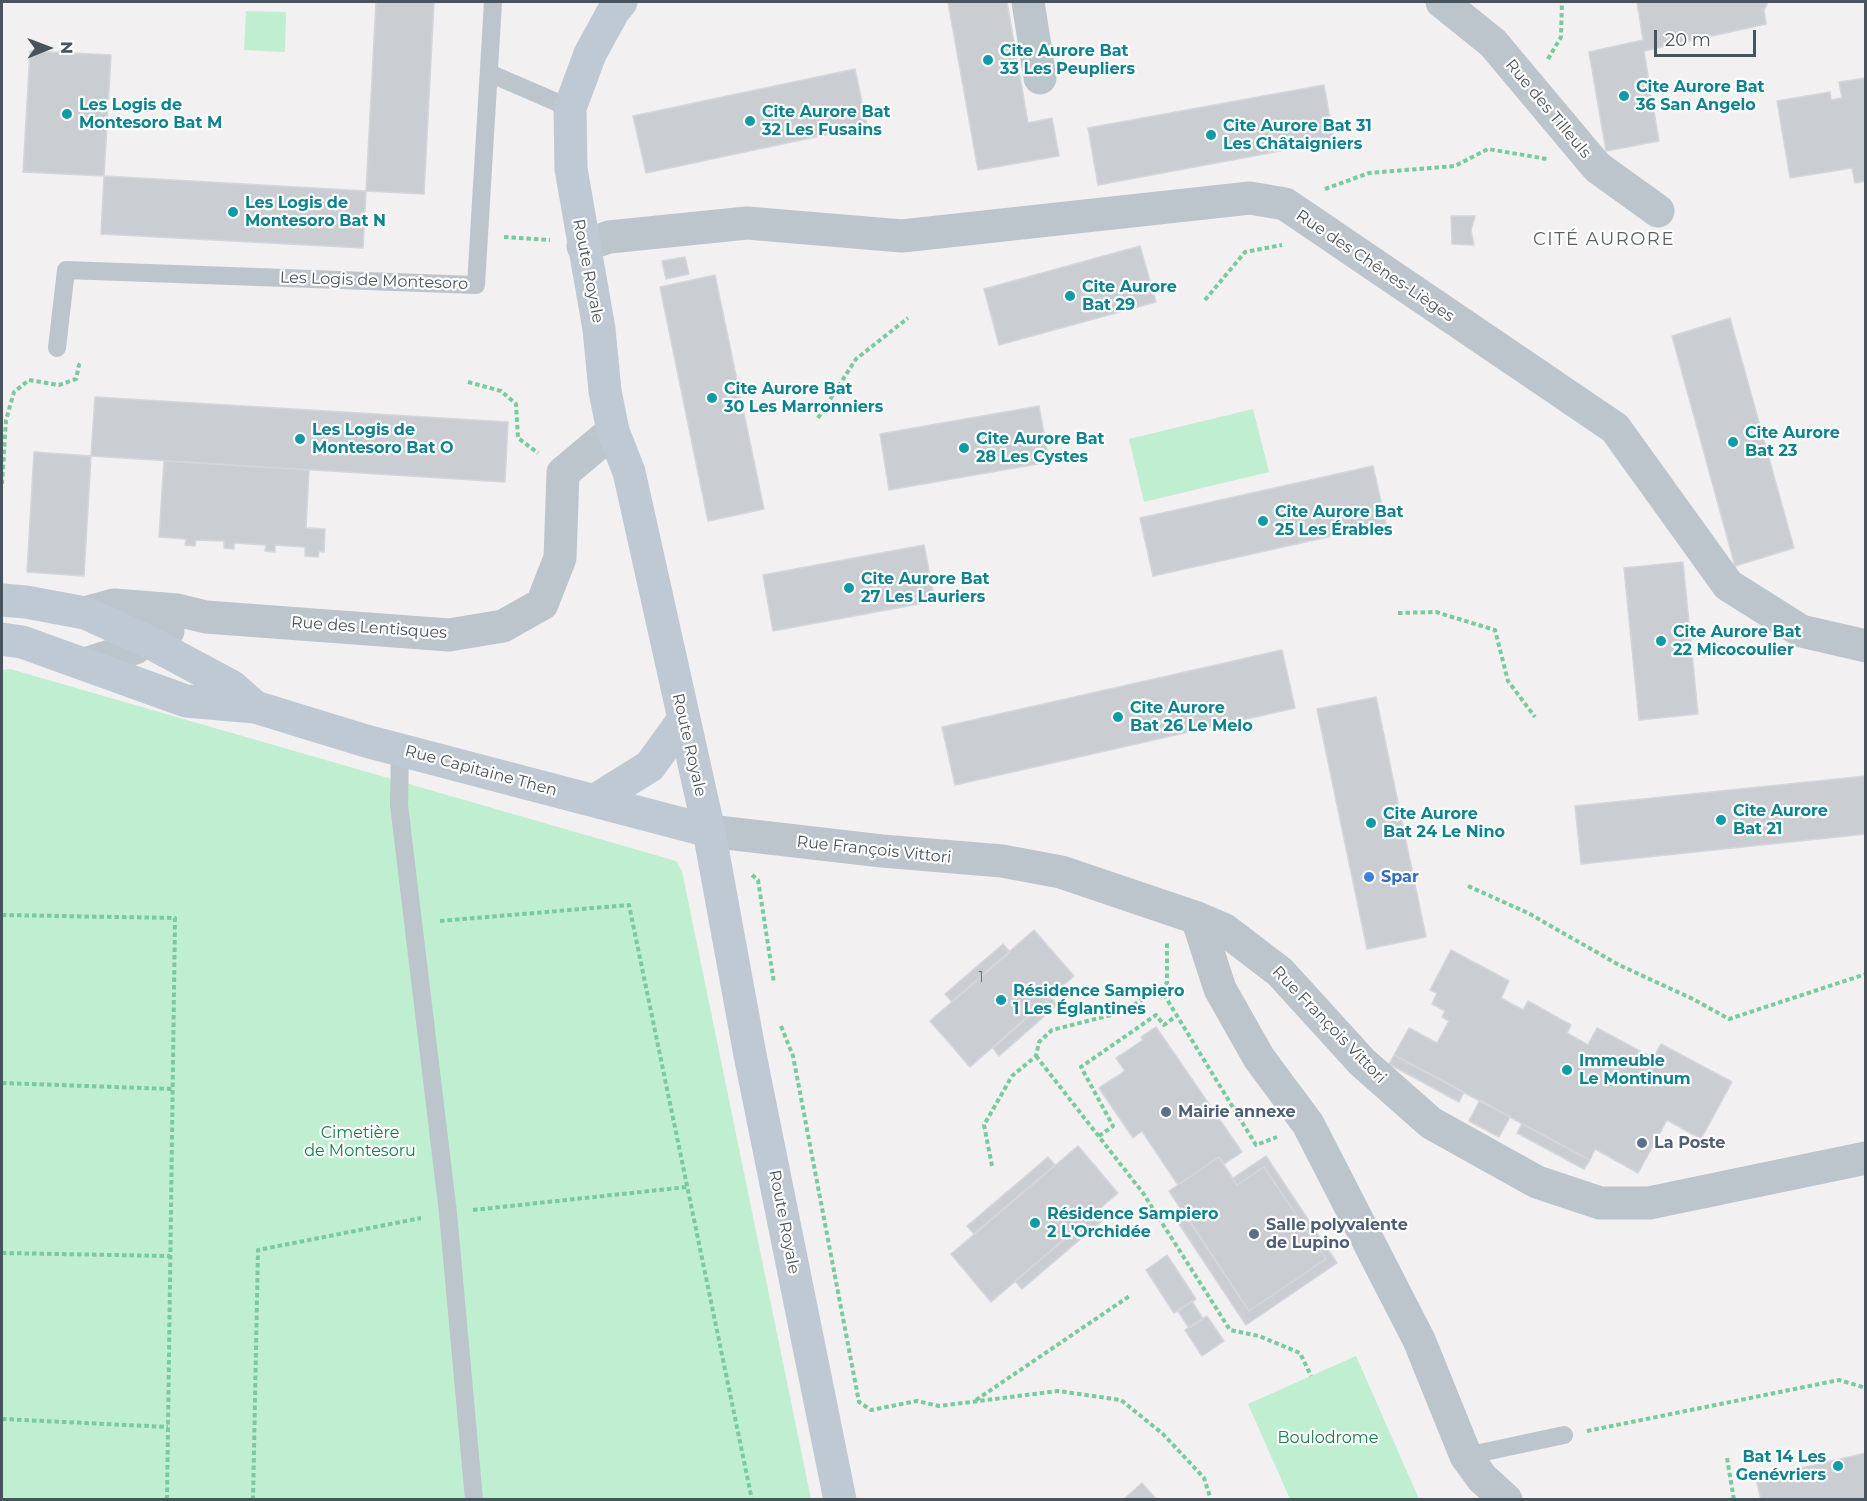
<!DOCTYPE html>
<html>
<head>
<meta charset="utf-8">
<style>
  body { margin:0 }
  #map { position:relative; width:1867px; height:1501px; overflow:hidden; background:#f2f0f0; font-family:Montserrat,sans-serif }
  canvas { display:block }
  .frame { position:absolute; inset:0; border:3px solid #48545d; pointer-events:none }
  .north { position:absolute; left:18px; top:18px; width:60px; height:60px; -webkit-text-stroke:4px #fff; paint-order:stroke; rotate:89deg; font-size:16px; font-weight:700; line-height:24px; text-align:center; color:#48545d }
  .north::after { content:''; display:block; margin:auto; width:21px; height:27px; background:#48545d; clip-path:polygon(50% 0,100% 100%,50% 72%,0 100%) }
  .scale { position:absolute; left:1654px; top:30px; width:102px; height:27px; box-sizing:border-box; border:3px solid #48545d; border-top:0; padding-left:8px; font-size:18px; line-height:21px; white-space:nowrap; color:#48545d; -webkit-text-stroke:4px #fff; paint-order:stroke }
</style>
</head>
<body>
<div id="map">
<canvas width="1867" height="1501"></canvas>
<div class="frame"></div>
<div class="north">N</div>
<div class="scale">20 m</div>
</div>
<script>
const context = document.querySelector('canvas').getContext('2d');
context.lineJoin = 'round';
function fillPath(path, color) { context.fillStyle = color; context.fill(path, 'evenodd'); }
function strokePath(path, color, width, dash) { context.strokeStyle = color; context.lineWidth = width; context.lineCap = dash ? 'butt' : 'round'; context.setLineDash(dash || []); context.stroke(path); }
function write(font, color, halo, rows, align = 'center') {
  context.font = font + ' Montserrat,sans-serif'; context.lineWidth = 4.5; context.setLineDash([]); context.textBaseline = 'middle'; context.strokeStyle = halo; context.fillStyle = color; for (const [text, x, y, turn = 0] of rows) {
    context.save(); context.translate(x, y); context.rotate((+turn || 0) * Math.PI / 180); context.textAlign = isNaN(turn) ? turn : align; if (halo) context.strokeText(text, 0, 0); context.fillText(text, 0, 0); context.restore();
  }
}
const green = new Path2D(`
  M246 11 286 12 285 52 244 50Z
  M1253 409 1269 472 1144 502 1129 439Z
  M10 669 676 861 682 871 811 1499H2V670Z
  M1356 1356 1419 1499H1290L1248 1404Z`);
const building = new Path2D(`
  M376 2H434L424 194 366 191Z
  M948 2H1007L1028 123 1052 118 1059 156 978 170Z
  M1637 2H1768L1764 10 1766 24 1644 51 1659 141 1606 151 1589 52 1643 40Z
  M30 51 111 55 104 176 23 172Z
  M855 69 867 126 646 173 633 116Z
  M1866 78V181L1855 183 1852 168 1790 178 1777 101 1830 92 1831 100 1842 98 1839 82Z
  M1324 85 1334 141 1098 185 1088 128Z
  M104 176 366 191 363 248 101 234Z
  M1451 216H1475L1471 230 1474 245 1452 244Z
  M1140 246 1156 302 999 345 984 289Z
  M685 257 689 274 666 279 662 261Z
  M715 275 764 509 708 521 660 287Z
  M1730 318 1794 548 1735 566 1672 336Z
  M95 397 508 422 505 482 91 456Z
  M1039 406 1049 462 889 490 880 434Z
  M34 452 91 456 84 576 27 572Z
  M164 461 309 470 306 528 325 529 324 552 319 551 318 557 305 556V547L275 545V552L265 551 266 545 234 543V549L224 548V541L196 540 195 546 185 545 186 539 159 537Z
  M1373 466 1386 524 1153 576 1140 518Z
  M924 545 935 601 773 631 763 575Z
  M1683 562 1698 714 1639 720 1624 568Z
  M1282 650 1295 708 955 785 942 727Z
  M1376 697 1426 937 1367 949 1317 709Z
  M1866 776V834L1581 864 1575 806Z
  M1034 930 1074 976 970 1067 930 1021Z
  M1003 944 1010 952 952 1002 945 994Z
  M1451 950 1509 981 1501 998 1523 1010 1528 1001 1571 1025 1567 1033 1588 1045 1597 1028 1653 1058 1661 1044 1732 1082 1701 1139 1667 1120 1638 1173 1595 1149 1590 1160 1394 1055 1409 1028 1437 1043 1449 1021 1442 1017 1445 1011 1432 1004 1437 993 1430 990Z
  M1051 997 1057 1005 999 1056 993 1048Z
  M1156 1027 1242 1152 1224 1164 1219 1157 1178 1185 1142 1131 1133 1138 1099 1088 1125 1071 1116 1058 1143 1040 1141 1037Z
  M1394 1055 1464 1092 1459 1102 1389 1064Z
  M1480 1100 1510 1117 1499 1137 1469 1121Z
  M1522 1124 1590 1160 1584 1169 1517 1133Z
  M1078 1146 1118 1193 991 1302 951 1254Z
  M1266 1156 1337 1263 1246 1325 1173 1215 1182 1209 1249 1311 1326 1259 1264 1167 1237 1185 1233 1178Z
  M1048 1157 1055 1165 974 1234 967 1226Z
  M1219 1157 1237 1185 1264 1167 1326 1259 1249 1311 1169 1191Z
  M1097 1212 1103 1220 1022 1289 1015 1281Z
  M1167 1255 1196 1299 1174 1313 1146 1270Z
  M1192 1301 1203 1319 1189 1328 1178 1311Z
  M1207 1316 1224 1341 1202 1356 1185 1330Z
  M1866 1453V1500H1761L1756 1478Z
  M1142 1483 1157 1500H1123Z`);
const path = new Path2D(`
  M1548 59 1561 37 1562 2
  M1325 189 1369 173 1455 166 1488 149 1547 159
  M504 237 550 240
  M1205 300 1245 252 1282 245
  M468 382 501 391 516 404 518 438 538 453
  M818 418 856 359 908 318
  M2 484 6 420 14 392 29 380 59 385 76 379 79 365 77 364
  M1398 613 1436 612 1495 630 1508 681 1535 717
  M752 875 758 880 774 983
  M1468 886 1528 913 1619 965 1693 999 1729 1019 1866 974
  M2 915 175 918 167 1500
  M440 921 629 905 752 1500
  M1160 988 1256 1145 1277 1137
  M781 1026 793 1056 859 1402 871 1410 917 1401 939 1406 1058 1391 1121 1400 1163 1434 1204 1478 1211 1500
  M1036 1056 1143 1193 1230 1330 1259 1336 1300 1353 1311 1376
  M2 1083 172 1089
  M1099 1136 1113 1126 1081 1067 1156 1015 1164 1025 1175 1017
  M992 1166 984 1125 1012 1076 1036 1056 1039 1042 1052 1030 1123 1012 1167 983V942
  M473 1210 687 1187
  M2 1253 170 1256
  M976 1400 1131 1295
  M2 1419 168 1427
  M1587 1431 1839 1380 1866 1388
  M1727 1458 1734 1500
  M253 1500 258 1250 421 1218`);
const lane = new Path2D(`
  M489 73 570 108
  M57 348 66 270 476 285 493 2
  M400 750 399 805 448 1213 474 1500
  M1466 1456 1564 1435`);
const street = new Path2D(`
  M1028 2 1040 78
  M1442 2 1493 43 1597 167 1658 211
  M583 246 609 237 747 223 902 236 1250 198 1285 204 1615 428 1728 585 1801 631 1866 646
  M85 613 114 605 177 610 206 617 449 635 503 626 542 604 560 558 563 473 613 431
  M85 664 135 648 145 640 168 631
  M709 831 882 851 1002 861 1061 872 1197 918 1225 930 1280 972 1362 1062 1431 1123 1537 1182 1600 1203H1649L1866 1158
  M1197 918 1220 989 1259 1058 1308 1124 1419 1340 1466 1456 1482 1478 1506 1500`);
const secondary = new Path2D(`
  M621 2 613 12 590 54 570 108 571 169 599 329 605 391 613 431 629 472 709 831 750 1055 840 1500
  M2 600 26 602 85 613 145 640 231 686 255 707
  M2 639 22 642 186 701 255 707 366 741 709 831
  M594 801 650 766 684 719`);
const markers = [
  [988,60,6,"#0f9aa8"],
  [1624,96,6,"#0f9aa8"],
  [67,114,6,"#0f9aa8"],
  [750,121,6,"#0f9aa8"],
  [1211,135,6,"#0f9aa8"],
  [233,212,6,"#0f9aa8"],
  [1070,296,6,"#0f9aa8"],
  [712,398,6,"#0f9aa8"],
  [300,439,6,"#0f9aa8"],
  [1733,442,6,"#0f9aa8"],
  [964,448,6,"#0f9aa8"],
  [1263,521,6,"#0f9aa8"],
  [849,588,6,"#0f9aa8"],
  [1661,641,6,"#0f9aa8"],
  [1118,717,6,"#0f9aa8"],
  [1721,820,6,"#0f9aa8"],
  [1371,823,6,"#0f9aa8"],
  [1369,877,6,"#3f7fe0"],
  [1001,1000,6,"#0f9aa8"],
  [1567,1070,6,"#0f9aa8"],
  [1166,1112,6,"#5c6f8a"],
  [1642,1143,6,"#5c6f8a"],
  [1035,1223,6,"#0f9aa8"],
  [1254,1234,6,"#5c6f8a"],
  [1838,1466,6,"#0f9aa8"]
];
const numberNames = [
  ["1",981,978]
];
const cultureNames = [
  ["Cite Aurore Bat",1000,51],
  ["33 Les Peupliers",1000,69],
  ["Cite Aurore Bat",1636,87],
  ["36 San Angelo",1636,105],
  ["Les Logis de",79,105],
  ["Montesoro Bat M",79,123],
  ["Cite Aurore Bat",762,112],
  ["32 Les Fusains",762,130],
  ["Cite Aurore Bat 31",1223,126],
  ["Les Châtaigniers",1223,144],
  ["Les Logis de",245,203],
  ["Montesoro Bat N",245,221],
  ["Cite Aurore",1082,287],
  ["Bat 29",1082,305],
  ["Cite Aurore Bat",724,389],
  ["30 Les Marronniers",724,407],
  ["Les Logis de",312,430],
  ["Montesoro Bat O",312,448],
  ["Cite Aurore",1745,433],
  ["Bat 23",1745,451],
  ["Cite Aurore Bat",976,439],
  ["28 Les Cystes",976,457],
  ["Cite Aurore Bat",1275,512],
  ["25 Les Érables",1275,530],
  ["Cite Aurore Bat",861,579],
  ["27 Les Lauriers",861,597],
  ["Cite Aurore Bat",1673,632],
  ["22 Micocoulier",1673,650],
  ["Cite Aurore",1130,708],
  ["Bat 26 Le Melo",1130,726],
  ["Cite Aurore",1733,811],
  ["Bat 21",1733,829],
  ["Cite Aurore",1383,814],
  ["Bat 24 Le Nino",1383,832],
  ["Résidence Sampiero",1013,991],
  ["1 Les Églantines",1013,1009],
  ["Immeuble",1579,1061],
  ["Le Montinum",1579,1079],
  ["Résidence Sampiero",1047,1214],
  ["2 L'Orchidée",1047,1232],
  ["Bat 14 Les",1826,1457,"right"],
  ["Genévriers",1826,1475,"right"]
];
const streetNames = [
  ["Rue des Tilleuls",1548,109,50],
  ["Rue des Chênes-Lièges",1375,266,34],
  ["Route Royale",588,271,79],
  ["Les Logis de Montesoro",374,281,2],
  ["Rue des Lentisques",369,628,4],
  ["Route Royale",689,745,77],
  ["Rue Capitaine Then",481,771,15],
  ["Rue François Vittori",874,850,6],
  ["Rue François Vittori",1329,1025,46],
  ["Route Royale",784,1222,79]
];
const shopNames = [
  ["Spar",1381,877]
];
const serviceNames = [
  ["Mairie annexe",1178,1112],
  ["La Poste",1654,1143],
  ["Salle polyvalente",1266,1225],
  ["de Lupino",1266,1243]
];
const parkNames = [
  ["Cimetière",360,1133],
  ["de Montesoru",360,1151],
  ["Boulodrome",1328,1438]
];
const neighbourhoodNames = [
  ["CITÉ AURORE",1604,240]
];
fillPath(green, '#c0eed0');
fillPath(building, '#cacdd2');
strokePath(building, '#d4d6db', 1.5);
strokePath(path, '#79cb9f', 4, [4.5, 3]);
strokePath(lane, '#bcc5cc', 18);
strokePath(street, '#bcc5cc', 33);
strokePath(secondary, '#bec9d3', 33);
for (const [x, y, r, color] of markers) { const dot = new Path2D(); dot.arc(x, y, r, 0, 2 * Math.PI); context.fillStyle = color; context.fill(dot); strokePath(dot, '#fff', 2); }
write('14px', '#68727a', null, numberNames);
write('bold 16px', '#0d838f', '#fff', cultureNames, 'left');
write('16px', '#48545d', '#fff', streetNames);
write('bold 16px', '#366cbe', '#fff', shopNames, 'left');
write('bold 16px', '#4e5e75', '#fff', serviceNames, 'left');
write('16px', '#1a7d47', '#fff', parkNames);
context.letterSpacing = '1.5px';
write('18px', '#5d6165', '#fff', neighbourhoodNames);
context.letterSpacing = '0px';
</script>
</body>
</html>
